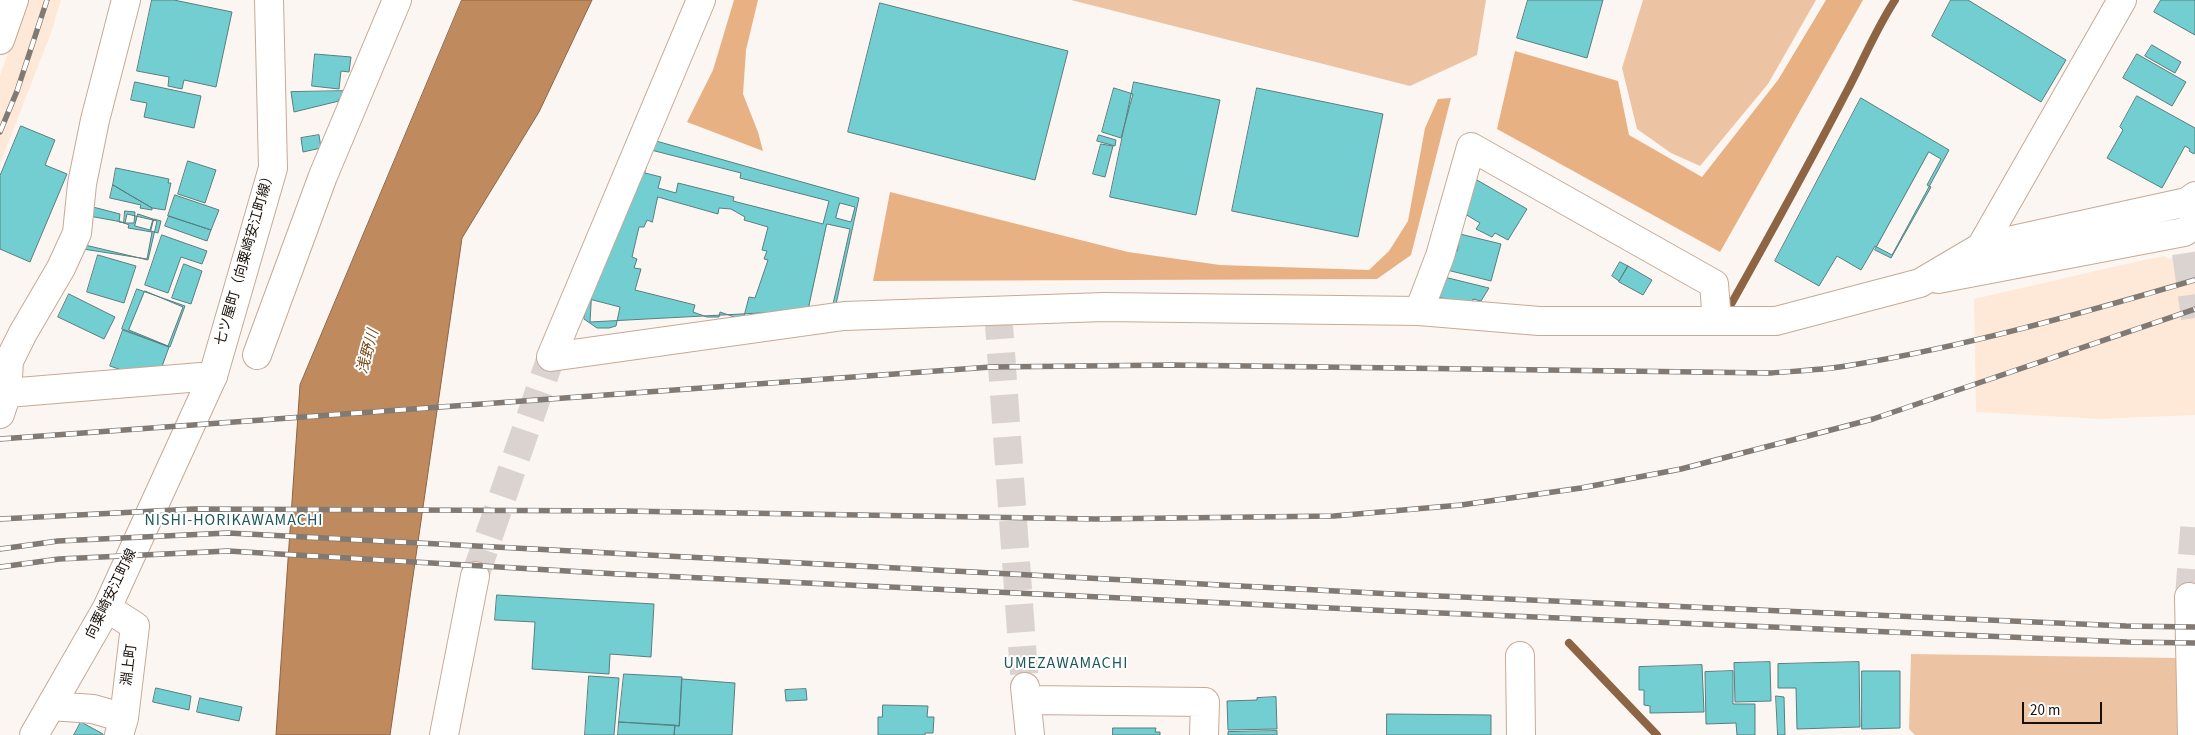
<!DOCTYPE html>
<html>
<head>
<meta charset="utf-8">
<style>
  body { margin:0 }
  #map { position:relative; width:2195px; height:735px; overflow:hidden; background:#fcf6f2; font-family:"Source Sans 3",sans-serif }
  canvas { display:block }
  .scale { position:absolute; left:2022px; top:702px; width:80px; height:22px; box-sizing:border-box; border:2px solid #180f08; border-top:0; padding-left:6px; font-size:15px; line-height:18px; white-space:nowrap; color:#180f08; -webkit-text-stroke:4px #fff; paint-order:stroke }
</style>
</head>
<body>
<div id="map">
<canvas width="2195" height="735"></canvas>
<div class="scale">20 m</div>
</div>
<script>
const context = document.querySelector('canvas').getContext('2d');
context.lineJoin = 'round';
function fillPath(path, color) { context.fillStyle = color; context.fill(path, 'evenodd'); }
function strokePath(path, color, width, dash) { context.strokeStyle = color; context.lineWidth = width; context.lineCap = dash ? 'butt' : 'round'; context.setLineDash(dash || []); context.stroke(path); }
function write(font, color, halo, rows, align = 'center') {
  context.font = font + ' "Source Sans 3","Noto Sans JP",sans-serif'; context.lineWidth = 4; context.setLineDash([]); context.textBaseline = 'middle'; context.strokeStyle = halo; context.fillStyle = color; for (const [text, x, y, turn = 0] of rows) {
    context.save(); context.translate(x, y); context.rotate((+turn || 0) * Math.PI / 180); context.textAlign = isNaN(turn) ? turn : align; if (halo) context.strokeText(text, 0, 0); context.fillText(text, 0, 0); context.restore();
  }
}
const built = new Path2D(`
  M28 0H61L51 33 0 164V75Z
  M2195 251V415L2100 419 1976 412 1974 299 2139 261 2165 256 2168 259Z`);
const green = new Path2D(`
  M1071 0H1486L1477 55 1410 86Z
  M1643 0H1816L1768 84 1700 166 1671 153 1637 129 1622 68Z
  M1911 654 2179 658 2180 735H1915L1909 729Z`);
const forest = new Path2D(`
  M734 0H758L746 50 743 94 758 132 763 151 687 122 713 70Z
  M1826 0H1863L1720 252 1497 129 1515 51 1618 81 1629 135 1702 177 1778 80Z
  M1451 98 1411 255 1377 279 873 281 890 192 1128 252 1220 265 1369 270 1389 251 1408 221 1425 128 1438 99Z`);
const water = new Path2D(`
  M462 0H592L539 112 462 238 390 735H276L300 385Z`);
const stream = new Path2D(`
  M1730 306C1770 235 1809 164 1847 91 1863 61 1876 29 1895 0
  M1569 643 1657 735`);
const building = new Path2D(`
  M152 0H174L232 12 216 87 184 80 182 89 168 86 169 77 137 71Z
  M1528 0H1603L1587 58 1517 38Z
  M1951 0H1968L2066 60 2041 102 1932 36Z
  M2161 0H2195V35L2154 12Z
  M880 3 1068 51 1035 180 848 132Z
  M2152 45 2181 62 2175 73 2145 56Z
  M315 54 351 57 349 72 341 71 339 89 312 86Z
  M2137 54 2186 82 2172 106 2123 78Z
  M135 82 201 96 194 128 144 117 147 103 131 100Z
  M1134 82 1220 100 1196 215 1110 197Z
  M1114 88 1133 94 1121 138 1102 132Z
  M1257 88 1383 114 1358 237 1232 211Z
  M346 91 343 98 339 99V101L294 112 291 92Z
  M2137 96 2195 128V152L2194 154 2189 151 2190 149 2185 146 2162 188 2107 158 2123 130 2120 127Z
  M1861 98 1949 150 1892 255 1875 246 1861 270 1837 256 1819 286 1775 261Z
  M21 126 55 140 45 165 67 174 30 262 0 249V176Z
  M319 135 321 148 303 152 301 138Z
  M1099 135 1116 140 1115 146 1097 141Z
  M656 141 859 198 835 309 590 322 592 287Z
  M1101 144 1113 146 1105 177 1093 174Z
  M651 150 741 173 740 178 829 201 823 224 733 201 734 197 678 183 676 193 658 188 661 177 645 173Z
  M1929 152 1941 159 1927 185 1931 187 1891 258 1875 250Z
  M188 161 216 170 205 203 178 194Z
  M116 168 169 179 168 183H171L165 210 152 208 113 185Z
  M1477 180 1527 209 1508 240 1495 233 1492 237 1476 229 1480 223 1460 211Z
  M113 185 152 208V210L140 208 141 205 110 198Z
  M175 195 219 210 211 230 168 216Z
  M658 197 718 214 719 208 731 209 745 217 744 220 768 227 762 250 767 251 764 259 768 260 755 298 749 297 743 320 720 312 719 317H707L693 312 695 305 635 290 641 269 634 268 637 259 632 257 639 227H644L647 220 652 222Z
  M840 203 855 207 851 222 836 218Z
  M93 207 120 214 119 222 125 223 127 214 157 221 148 260 85 245Z
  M125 211 135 212 134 223H124Z
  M138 214 153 219 150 230 135 226Z
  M89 216 122 222 129 225 128 228 152 232 147 259 83 249Z
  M169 216 211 230 207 241 165 226Z
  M154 219 161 221 158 233 151 231Z
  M827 224 850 229 831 313 809 307Z
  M1460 234 1501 244 1491 281 1447 270 1452 250 1457 251Z
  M162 235 207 251 202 264 181 257 168 293 145 285Z
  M98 255 136 266 124 303 87 292Z
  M1620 262 1628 266 1619 281 1612 276Z
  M184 264 202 271 191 304 172 298Z
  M1628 266 1652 280 1643 295 1619 282Z
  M1436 275 1489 288 1481 301 1473 299 1472 304 1432 296Z
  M137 289 185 306 170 347 122 329Z
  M145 291 183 307 168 346 129 330Z
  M69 294 115 317 104 339 58 317Z
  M589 299 620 307 616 326 609 328H597L584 319Z
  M123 330 169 347 160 372 144 378 110 366Z
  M497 595 654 604 651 657 610 654 609 674 532 669 535 622 495 620Z
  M1770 662 1771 701 1735 702 1734 663Z
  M1859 662 1860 727 1797 729 1796 688H1778V664Z
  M1702 665 1704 712 1650 713V706L1644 705V690H1639V667Z
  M1733 671V704H1755V735H1737L1736 723 1706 724 1705 672Z
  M1862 671H1900V728L1862 729Z
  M624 674 682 677 679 726 619 722Z
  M589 676 619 678 614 735H585Z
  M682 679 735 683 732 735H674L675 725 679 726Z
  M156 688 191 696 189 710 153 702Z
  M806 689 807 700 786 701 785 690Z
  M1776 696 1784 697 1785 735H1778Z
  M1276 697 1277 729 1228 730 1227 701 1257 700V698Z
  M200 698 242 707 239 721 197 712Z
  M883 705 928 706 927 717H934L933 733H925V735H878V717H882Z
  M1387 714 1491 715V735H1387Z
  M81 722 103 734V735H74Z
  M619 722 675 725 674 735H618Z
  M1113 728H1156L1155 732H1160V735H1113Z
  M1277 731V735H1228V732Z`);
const streetTunnel = new Path2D(`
  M2186 253 2195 318
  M998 311 1025 687
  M475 576 551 357
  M2189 597 2195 517`);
const street = new Path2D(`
  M0 40 14 0
  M1938 279 2184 232 2195 225
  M1419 311 1440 256 1471 147 1714 284 1717 321
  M257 355 323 176 397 0
  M551 357 844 316 1104 307 1419 311 1539 321H1776L1920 283 1981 247 2187 202 2195 196
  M551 357 701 0
  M7 393 213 376
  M0 414 7 393 9 361 23 333 61 268 77 233 82 184 95 120 126 0
  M2189 597 2192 735
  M107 608 135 626 124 718 119 735
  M1520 656 1521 735
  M1025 687 1030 735
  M1027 700 1205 702 1204 735
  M51 706 93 709 124 718
  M444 735 475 576`);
const secondary = new Path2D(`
  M1981 247 2122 0
  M34 735 107 608 213 376 273 168 269 0`);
const rail = new Path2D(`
  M0 132 17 91 47 0
  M0 439 991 367 1172 365 1771 373C1796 371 1821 370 1846 366 1964 347 2080 314 2195 280
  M0 519 194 509 623 511 1096 519 1334 516 1461 505 1581 488 1681 469 1873 419 2195 309
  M0 549 58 541 228 533 1393 594 2126 626 2195 627
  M0 567 59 559 228 551 618 574 1393 611 2127 642 2195 643`);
const streetNames = [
  ["七ツ屋町（向粟崎安江町線）",246,258,-74],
  ["向粟崎安江町線",112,594,-64],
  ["淵上町",130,665,-83]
];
const waterNames = [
  ["浅野川",369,352,-75]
];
const quarterNames = [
  ["NISHI-HORIKAWAMACHI",234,521],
  ["UMEZAWAMACHI",1066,664]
];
fillPath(built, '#fee9d9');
fillPath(green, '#edc4a3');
fillPath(forest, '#e8b184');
fillPath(water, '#bf8a5e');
strokePath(water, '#8d6544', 1);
strokePath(stream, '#8d6544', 8);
fillPath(building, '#72ced1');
strokePath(building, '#587e7f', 1);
strokePath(streetTunnel, '#dad3cf', 28, [28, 14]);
strokePath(street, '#c5aa96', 30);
strokePath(secondary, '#c5aa96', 30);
strokePath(street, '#fff', 28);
strokePath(secondary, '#fff', 28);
strokePath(rail, '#817a74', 5.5);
strokePath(rail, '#fff', 4, [11]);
write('14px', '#180f08', '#fff', streetNames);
write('italic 15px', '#7d4916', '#fff', waterNames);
context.letterSpacing = '1px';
write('16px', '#1d595a', '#fff', quarterNames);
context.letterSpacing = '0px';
</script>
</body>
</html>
